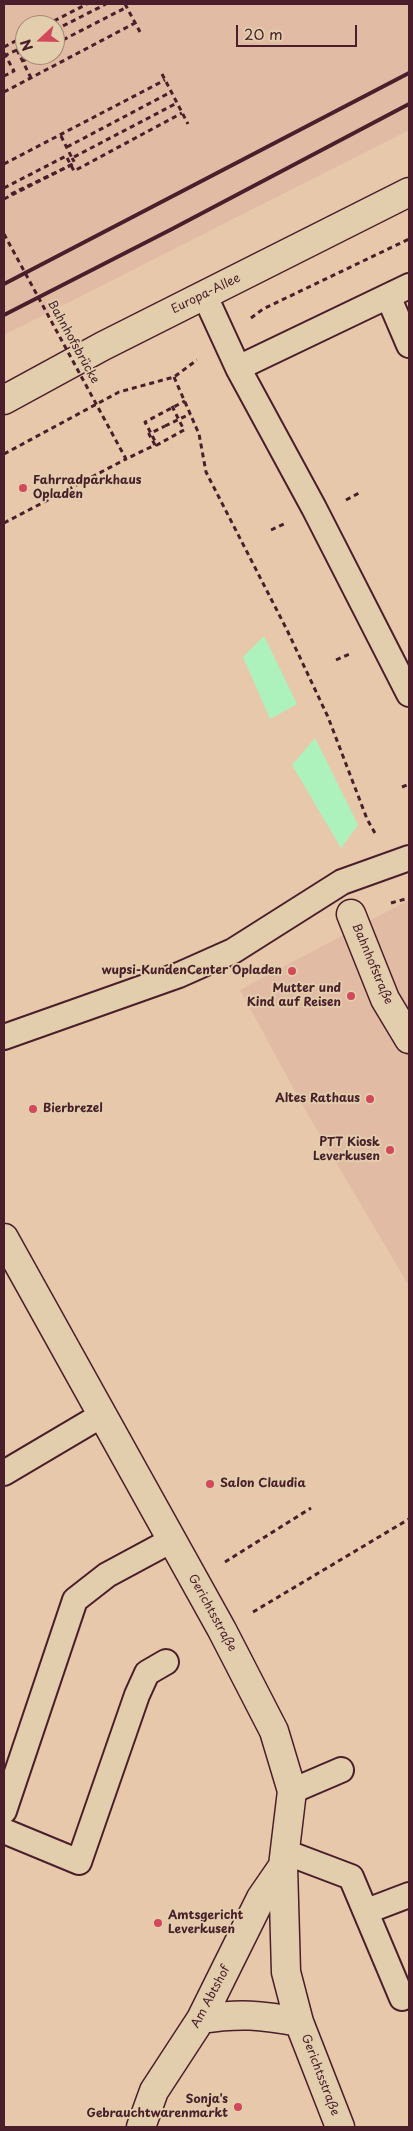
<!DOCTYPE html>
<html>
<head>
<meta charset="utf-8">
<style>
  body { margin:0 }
  #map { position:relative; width:413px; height:2131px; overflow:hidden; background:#e7c8ab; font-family:"Playpen Sans",sans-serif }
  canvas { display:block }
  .frame { position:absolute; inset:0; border:5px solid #4a1f2b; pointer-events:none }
  .north { position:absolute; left:15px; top:15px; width:50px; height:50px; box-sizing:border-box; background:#e2cdac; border:1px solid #a58778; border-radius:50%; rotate:249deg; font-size:14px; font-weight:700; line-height:20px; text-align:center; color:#4a1f2b }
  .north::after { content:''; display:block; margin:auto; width:18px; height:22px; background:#d1495b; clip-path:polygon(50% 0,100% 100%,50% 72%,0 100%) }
  .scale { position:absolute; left:236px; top:25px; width:121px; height:22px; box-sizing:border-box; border:2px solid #4a1f2b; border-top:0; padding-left:6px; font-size:15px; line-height:18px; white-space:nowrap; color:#4a1f2b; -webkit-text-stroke:4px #e2cdac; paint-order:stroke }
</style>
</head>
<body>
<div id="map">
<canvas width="413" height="2131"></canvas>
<div class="frame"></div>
<div class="north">N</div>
<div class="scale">20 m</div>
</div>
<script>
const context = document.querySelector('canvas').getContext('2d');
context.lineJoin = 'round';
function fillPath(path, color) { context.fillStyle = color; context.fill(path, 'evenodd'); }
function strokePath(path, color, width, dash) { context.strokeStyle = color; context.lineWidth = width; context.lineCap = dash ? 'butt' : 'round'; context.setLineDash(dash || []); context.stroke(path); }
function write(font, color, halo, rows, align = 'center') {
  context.font = font + ' "Playpen Sans",sans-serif'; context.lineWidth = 4; context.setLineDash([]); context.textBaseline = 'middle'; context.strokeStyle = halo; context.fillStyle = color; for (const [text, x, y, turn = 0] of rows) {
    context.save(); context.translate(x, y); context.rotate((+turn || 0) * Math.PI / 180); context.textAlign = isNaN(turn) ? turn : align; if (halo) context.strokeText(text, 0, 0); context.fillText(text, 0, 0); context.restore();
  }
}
const built = new Path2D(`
  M4 4H409V130L4 335ZM25 25H55V55H25Z
  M409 900V1286L307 1113 240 990Z`);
const green = new Path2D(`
  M264 636 297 704 270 719 243 657Z
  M315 738 358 825 341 848 292 765Z`);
const path = new Path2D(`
  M125 4 140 32
  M46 25 87 4
  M55 30 106 4
  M55 44 127 7
  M25 45 17 50 31 78
  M4 47 25 36
  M4 53 14 71 4 76
  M23 61 35 55
  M162 74 188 124
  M4 92 135 23
  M61 136 72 158 177 103
  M67 147 171 92
  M4 164 165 80
  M4 188 66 156 74 171 182 113
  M11 194 71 165
  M251 318 263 309 409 239
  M174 377 199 434 206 472 287 630 328 717 367 819 376 835
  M165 426 190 414
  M184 430 157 445 145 422 185 401
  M4 454 119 392 174 377 197 360
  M346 500 359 493
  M4 523 126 459
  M271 530 284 524
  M336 660 352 653
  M402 787 409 784
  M391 903 409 898
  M225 1562 311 1508
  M253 1612 409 1519`);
const lane = new Path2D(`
  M204 294 238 368 314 508 409 694
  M388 296 409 345
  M238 368 409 286
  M4 1037 179 975 233 951 342 882 409 858
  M4 1473 102 1415
  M292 1791 341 1770
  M4 1811 75 1600 107 1575 172 1540
  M4 1831 79 1862 137 1695 147 1673 166 1662
  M285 1852 351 1877 402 1998
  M367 1911 409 1895`);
const street = new Path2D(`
  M351 914 385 999 409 1039
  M4 1238 222 1630 274 1731 292 1791 283 1866 286 1972 299 2022 340 2127
  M201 2019C240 2013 261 2015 299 2022
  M141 2127 154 2091 201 2019 261 1898 283 1866`);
const secondary = new Path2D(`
  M4 400 103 346 409 192`);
const rail = new Path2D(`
  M4 284 409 73
  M4 315 172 229 409 104`);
const pathBridge = new Path2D(`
  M4 56 17 50
  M4 199 75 163 72 158
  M4 234 126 459 155 445 149 434 165 426
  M172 406 184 430`);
const markers = [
  [23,488,5,"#d1495b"],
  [292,971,5,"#d1495b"],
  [351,996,5,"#d1495b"],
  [370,1099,5,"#d1495b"],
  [33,1109,5,"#d1495b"],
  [390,1150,5,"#d1495b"],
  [210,1484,5,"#d1495b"],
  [158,1923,5,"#d1495b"],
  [238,2107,5,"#d1495b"]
];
const streetNames = [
  ["Europa-Allee",206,294,-26],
  ["Bahnhofsbrücke",73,342,61],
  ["Bahnhofstraße",372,964,67],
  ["Gerichtsstraße",212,1613,61],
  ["Am Abtshof",211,1997,-62],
  ["Gerichtsstraße",320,2075,69]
];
const poiNames = [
  ["Fahrradparkhaus",33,481,"left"],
  ["Opladen",33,495,"left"],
  ["wupsi-KundenCenter Opladen",282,971],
  ["Mutter und",341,989],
  ["Kind auf Reisen",341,1003],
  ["Altes Rathaus",360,1099],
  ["Bierbrezel",43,1109,"left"],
  ["PTT Kiosk",380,1143],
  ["Leverkusen",380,1157],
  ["Salon Claudia",220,1484,"left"],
  ["Amtsgericht",168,1916,"left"],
  ["Leverkusen",168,1930,"left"],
  ["Sonja's",228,2100],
  ["Gebrauchtwarenmarkt",228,2114]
];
fillPath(built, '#e1bba3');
fillPath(green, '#adf1bc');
strokePath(lane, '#4a1f2b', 28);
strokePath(street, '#4a1f2b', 31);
strokePath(secondary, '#4a1f2b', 31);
strokePath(path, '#4a1f2b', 3, [5, 4]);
strokePath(lane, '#e2cdac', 24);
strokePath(street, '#e2cdac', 28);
strokePath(secondary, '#e2cdac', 28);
strokePath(rail, '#4a1f2b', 4);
strokePath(pathBridge, '#4a1f2b', 3, [5, 4]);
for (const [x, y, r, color] of markers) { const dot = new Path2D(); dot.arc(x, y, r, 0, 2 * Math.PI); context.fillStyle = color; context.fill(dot); strokePath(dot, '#e2cdac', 2); }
write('12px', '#4a1f2b', '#e2cdac', streetNames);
write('bold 12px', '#4a1f2b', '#e2cdac', poiNames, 'right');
</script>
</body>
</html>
